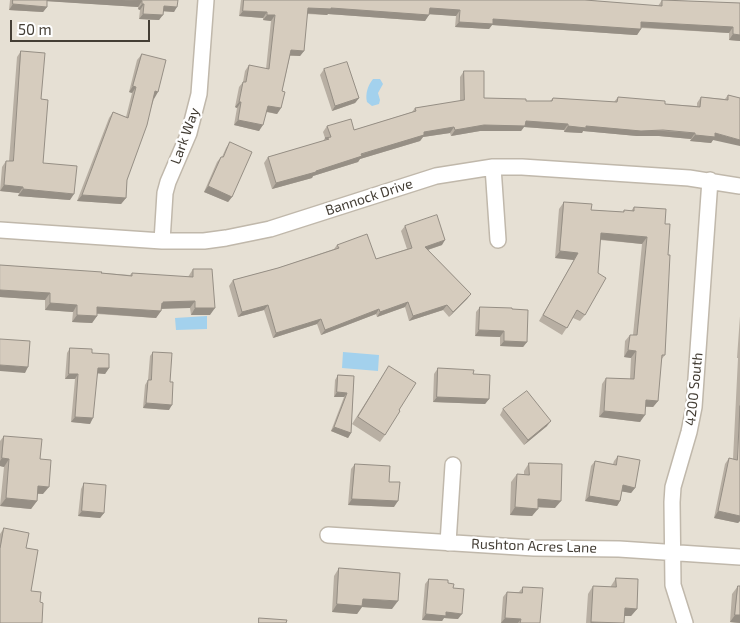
<!DOCTYPE html>
<html>
<head>
<meta charset="utf-8">
<style>
  body { margin:0 }
  #map { position:relative; width:740px; height:623px; overflow:hidden; background:#f2eee5; font-family:"Exo 2",sans-serif }
  canvas { display:block }
  .scale { position:absolute; left:10px; top:20px; width:140px; height:22px; box-sizing:border-box; border:2px solid #443e35; border-top:0; padding-left:6px; font-size:15px; line-height:18px; white-space:nowrap; color:#443e35; -webkit-text-stroke:4px #fff; paint-order:stroke }
</style>
</head>
<body>
<div id="map">
<canvas width="740" height="623"></canvas>
<div class="scale">50 m</div>
</div>
<script>
const context = document.querySelector('canvas').getContext('2d');
context.lineJoin = 'round';
function fillPath(path, color) { context.fillStyle = color; context.fill(path, 'evenodd'); }
function strokePath(path, color, width, dash) { context.strokeStyle = color; context.lineWidth = width; context.lineCap = dash ? 'butt' : 'round'; context.setLineDash(dash || []); context.stroke(path); }
function write(font, color, halo, rows, align = 'center') {
  context.font = font + ' "Exo 2",sans-serif'; context.lineWidth = 4.5; context.setLineDash([]); context.textBaseline = 'middle'; context.strokeStyle = halo; context.fillStyle = color; for (const [text, x, y, turn = 0] of rows) {
    context.save(); context.translate(x, y); context.rotate((+turn || 0) * Math.PI / 180); context.textAlign = isNaN(turn) ? turn : align; if (halo) context.strokeText(text, 0, 0); context.fillText(text, 0, 0); context.restore();
  }
}
const residential = new Path2D(`
  M0 0H740V623H0Z`);
const water = new Path2D(`
  M373 79H380L383 84 378 93 380 100 379 104 372 106 367 102C365 94 368 85 373 79Z
  M207 316V329L176 330 175 318Z
  M343 352 379 355 378 371 342 368Z`);
const street = new Path2D(`
  M493 167 498 240
  M0 230 162 241H204L226 238 270 229 436 176 493 167H522L689 178 740 186
  M162 241 165 193 168 182 189 133 199 94 206 0
  M328 535 534 548 619 549 740 557
  M448 543 453 465
  M685 623 673 585 672 502 673 487 689 432 694 407 710 180`);
const wall = new Path2D(`
  M10 0H178L174 12 163 11 159 20 139 19 140 10 138 9V7L47 1V7L43 12 9 10Z
  M241 0H585L658 6 662 0 740 3V41L729 40V33L641 28V29L637 35H635L492 25 489 29 455 27 456 16 429 14 425 21 328 14 327 15 307 14 304 51 300 56H290L282 91 281 108 277 114 266 112 259 131 234 125 237 108 235 107 239 87 243 82 245 71 249 65 266 69 271 21 263 20V18L239 16Z
  M21 51 41 99 43 163 70 200 18 196 19 193 0 191 2 167 6 161H9L17 57Z
  M142 54 154 99 127 180 126 198 121 204 77 201 109 118 113 112 126 117 132 93 129 92 137 60Z
  M324 69 359 98 355 103 332 111 320 75Z
  M464 71 484 98 526 101H550L553 98 614 102 618 97 665 104 697 106V103L701 97 725 99 728 95 740 98 711 143 690 141 691 139 659 136H637L583 131 582 133 564 132V130L524 127 521 131H480L451 136 450 133 423 137 420 141 360 159 358 162 313 176 312 178 272 189 264 163 268 157 323 141 325 138 323 132 327 126 354 130 412 112 415 108 460 101V77Z
  M230 142 232 197 228 202 204 192 217 162 221 157H222L226 148Z
  M564 202 591 210 623 212 624 210 631 211 634 207 665 224 668 255 665 355 661 360 658 401 653 407H646L640 422 599 417 602 384 606 378 630 379 631 358 624 357 625 341 630 335H633L642 244 600 240 585 315 580 321 573 318 562 335 539 321 574 260 555 258 559 209Z
  M405 226 442 245 428 250 471 294 467 299 449 317 443 310 409 321 405 307 377 317 376 314 321 335 317 324 273 338 264 310 238 317 229 286 233 280 278 268 334 249 337 245 376 259 407 249 401 231Z
  M0 265 130 275 132 273 188 277 193 269 210 315H191L190 308H161V311L156 318 97 314V316L92 323 72 322 73 312 45 310V300L0 297Z
  M480 307 527 342 523 347 500 346V337L475 336 476 312Z
  M740 316V521L738 523 714 518 725 464 729 458 733 459 738 358H737Z
  M70 348 92 353 109 368 105 374 97 373 90 424 71 422 75 379H65L67 353Z
  M153 352 170 382 169 410 143 408 145 385 148 380 150 356Z
  M389 366 399 410 385 435 380 442 352 424Z
  M438 368 473 374 489 399 485 404 433 402 434 374Z
  M338 375 354 376 351 433 348 438 331 431 344 397H334L335 380Z
  M503 409 547 426 524 445 500 415Z
  M4 436 40 459 43 494H37V501L31 509 0 506 4 467 0 466V441Z
  M618 456 635 488 631 493 622 491 620 501 617 506 585 501 591 466 595 461 613 464 614 461Z
  M529 463 555 508 538 507 532 516 510 515 511 482 517 474 524 475V471Z
  M355 464 389 482 394 507 348 505 351 469Z
  M84 483 104 513 100 518 78 516 81 489Z
  M4 528 26 548 31 591 40 602 0 623V534Z
  M339 568 392 609 362 607 357 614 332 612 334 576Z
  M616 578 637 609 631 616H624V623H586L588 594 593 586 611 587V586Z
  M429 579 448 583 453 588 458 619 444 618 442 621 422 620 425 584Z
  M738 586 740 623 730 622 732 594Z
  M523 587 540 623H501L503 597 507 592H519Z`);
const shadedWall = new Path2D(`
  M45 0H122L142 1 138 7 44 1Z
  M13 4 47 7 43 12 9 10Z
  M142 4H144L140 10 138 9Z
  M164 6 177 7 174 12 160 11Z
  M308 8H331L429 15 425 21 328 14 327 15 304 13Z
  M430 8 460 10 456 16 426 14Z
  M243 11 267 12 263 18 239 16Z
  M143 14 163 15 159 20 139 19Z
  M267 15H275L271 21 263 20Z
  M493 19 641 29 637 35H635L492 25 489 29 455 27 459 22Z
  M641 22 733 27 729 33 637 27Z
  M733 34 740 35V41L729 40Z
  M291 50 304 51 300 56 287 55Z
  M133 86 136 87 132 93 129 92Z
  M155 91 158 92 154 99 150 98Z
  M359 98 355 103 332 111 335 106Z
  M239 102H241L237 108 235 107Z
  M268 106 281 108 277 114 264 111Z
  M238 120 263 125 259 131 234 125Z
  M526 121 568 124 564 130 524 127 521 131H480L451 136 455 130 484 125Z
  M568 126H586L695 133 691 139 659 136H637L583 131 582 133 564 132Z
  M454 127 450 133 423 137 420 141 360 159 358 162 313 176 312 178 272 189 276 183 316 171 424 132Z
  M715 133 740 140V146L713 140 711 143 690 141 695 135Z
  M4 185 23 187 19 193 0 191Z
  M208 186 232 197 228 202 204 192Z
  M23 189 74 194 70 200 18 196Z
  M82 195 126 198 121 204 77 201Z
  M601 233 647 237 642 244 596 239Z
  M445 240 442 245 421 252 425 247Z
  M560 251 578 253 574 260 555 258Z
  M0 290 50 293 45 300 0 297Z
  M471 294 467 299 449 317 453 312Z
  M195 301 190 308 160 309 157 310 163 302Z
  M408 302 405 307 377 317 380 312Z
  M50 303 77 305 73 312 45 310Z
  M268 305 264 310 238 317 242 312Z
  M447 305 443 310 409 321 413 316Z
  M97 307 161 311 156 318 92 313Z
  M195 308H215L210 315H191Z
  M379 309 376 314 321 335 325 330Z
  M77 315 97 316 92 323 72 322Z
  M321 319 317 324 273 338 276 333Z
  M479 330 504 331 500 337 475 336Z
  M504 341 527 342 523 347 500 346Z
  M628 350 636 351 631 358 624 357Z
  M0 365 28 367 25 373 0 371Z
  M98 368H109L105 374 94 373Z
  M69 374H78L75 379H65Z
  M337 392 347 393 344 397H334Z
  M437 397 489 399 485 404 433 402Z
  M646 400 658 401 653 407 641 406Z
  M146 403 172 405 169 410 143 408Z
  M604 411 645 415 640 422 599 417Z
  M75 417 93 418 90 424 71 422Z
  M551 421 547 426 524 445 528 440Z
  M334 427 351 433 348 438 331 431Z
  M2 458 9 459 4 467 0 466V461Z
  M623 485 635 488 631 493 619 491Z
  M38 486 49 487 43 494 32 493Z
  M589 496 620 501 617 506 585 501Z
  M6 498 37 501 31 509 0 506Z
  M352 499 398 501 394 507 348 505Z
  M538 499 561 501 555 508 533 507Z
  M515 507 538 509 532 516 510 515Z
  M82 511 104 513 100 518 78 516Z
  M718 511 740 516V521L738 523 714 518Z
  M363 599 398 601 392 609 362 607 357 614 332 612 337 604Z
  M625 608 637 609 631 616H619Z
  M446 612 462 614 458 619 444 618 442 621 422 620 426 614Z
  M735 615H740V623L730 622Z
  M505 618 521 619 518 623H501Z
  M591 622 615 623H590Z`);
const building = new Path2D(`
  M13 0H47V7L13 4Z
  M122 0H178L177 7 164 6 163 15 143 14 144 4H142V1Z
  M244 0H585L662 6V0L740 3V35L733 34V27L641 22V29H639L493 19V24L459 22 460 10 430 8 429 15 331 8V9L308 8 304 51 291 50 282 91 285 92 281 108 268 106 263 125 238 120 241 102H239L243 82H246L249 65 269 69 275 15H267V12L243 11Z
  M21 51 45 53 41 99 48 100 43 163 77 166 74 194 23 189V187L4 185 6 161H13Z
  M142 54 166 60 158 92 155 91 147 125 127 180 126 198 82 195 113 112 128 118 136 87 133 86Z
  M347 62 359 98 335 106 324 69Z
  M464 71H484V98L526 99V101H552L553 98 617 102 618 97 665 101V104L700 107 701 97 728 100V95L740 98V140L715 133V137L695 135V133L663 130 641 131 586 126V128L568 126V124L526 121 525 126 484 125 455 130 454 127 424 132V135L361 154 362 156 316 171V172L276 183 268 157 329 139 325 138 331 137 327 126 351 119 354 130 416 111 415 108 464 100Z
  M230 142 252 152 232 197 208 186 221 157H223Z
  M564 202 592 204 591 210 624 212V210L634 211V207L666 209 665 224H670L668 255H670L665 355H662L658 401 646 400 645 415 604 411 606 378 634 379 636 351 628 350 630 335H637L647 237 601 233 598 273 606 278 585 315 577 310 567 328 543 315 578 253 560 251Z
  M437 215 445 240 425 247 471 294 453 312 447 305 413 316 408 302 380 312 379 309 325 330 321 319 276 333 268 305 242 312 233 280 278 268 339 248 337 245 367 234 376 259 412 248 405 226Z
  M0 265 102 272 101 273 132 276V273L193 277V269H212L215 308H195V301L163 302V304L162 303 161 311 97 307V316L77 315V305L50 303V293L0 290Z
  M480 307 512 308V309L528 310 527 342 504 341V331L479 330Z
  M0 339 30 341 28 367 0 365Z
  M70 348 92 349V353L109 354V368H98L93 418 75 417 78 374H69Z
  M153 352 172 353 170 382H173L172 405 146 403 148 380H151Z
  M389 366 416 383 399 410 400 411 385 435 358 417Z
  M438 368 474 370 473 374 490 375 489 399 437 397Z
  M338 375 354 376 351 433 334 427 347 393 337 392Z
  M527 391 551 421 528 440 503 409Z
  M740 406V516L718 511 729 458 737 460Z
  M4 436 42 439 40 459 51 460 49 487 38 486 37 501 6 498 9 459 2 458Z
  M618 456 640 460 635 488 623 485 620 501 589 496 595 461 616 465Z
  M529 463 562 464 561 501 538 499V509L515 507 517 474 529 475Z
  M355 464 390 466 389 482H400L398 501 352 499Z
  M84 483 106 485 104 513 82 511Z
  M4 528 29 533 26 548 38 550 31 591 41 592 40 602 43 603 42 623H0V549Z
  M339 568 400 573 398 601 363 599 362 606 337 604Z
  M616 578 638 579 637 609 625 608 624 623 591 622 593 586 616 587Z
  M429 579 448 580V583L454 584 453 588 464 589 462 614 446 612V616L426 614Z
  M738 586H740V615H735Z
  M523 587 543 588 540 623H520L521 619 505 618 507 592 522 593Z
  M259 618 287 620 286 623H259Z`);
const streetNames = [
  ["Lark Way",185,136,-70],
  ["Bannock Drive",369,197,-18],
  ["4200 South",694,389,-84],
  ["Rushton Acres Lane",534,546,2]
];
fillPath(residential, '#e6e0d4');
fillPath(water, '#a3d1ed');
strokePath(street, '#c0b8ab', 18);
strokePath(street, '#fff', 15);
fillPath(wall, '#b8afa3');
fillPath(shadedWall, '#968f85');
fillPath(building, '#d6ccbe');
strokePath(building, '#968f85', 1);
write('14px', '#443e35', '#fff', streetNames);
</script>
</body>
</html>
